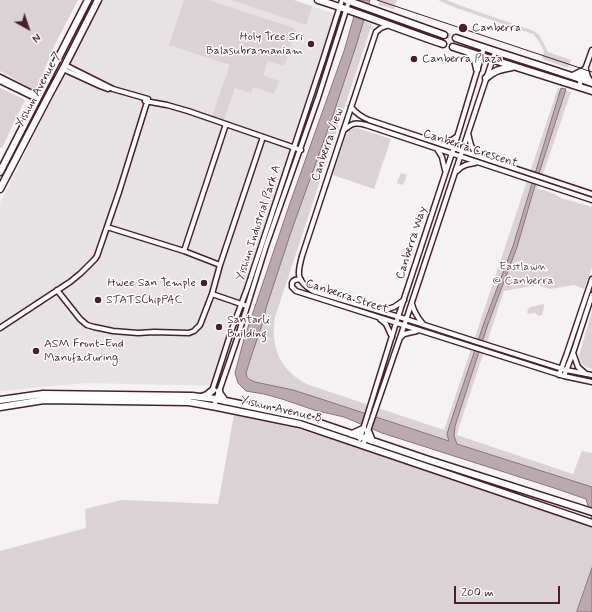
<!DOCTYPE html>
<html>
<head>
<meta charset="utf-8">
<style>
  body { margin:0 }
  #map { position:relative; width:592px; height:612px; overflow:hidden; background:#f4f2f2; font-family:Mynerve,sans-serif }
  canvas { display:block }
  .north { position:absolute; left:8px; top:8px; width:40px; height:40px; -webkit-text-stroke:3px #fff; paint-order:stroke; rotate:140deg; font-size:11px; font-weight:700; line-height:16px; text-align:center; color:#4a1f2b }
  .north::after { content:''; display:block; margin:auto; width:14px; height:18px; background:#4a1f2b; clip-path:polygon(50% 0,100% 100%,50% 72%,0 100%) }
  .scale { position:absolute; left:454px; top:586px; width:106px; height:18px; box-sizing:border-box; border:2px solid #4a1f2b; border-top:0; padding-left:5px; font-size:12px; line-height:14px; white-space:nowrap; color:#4a1f2b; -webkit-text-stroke:3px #fff; paint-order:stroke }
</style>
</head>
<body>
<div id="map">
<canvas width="592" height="612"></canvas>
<div class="north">N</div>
<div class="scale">200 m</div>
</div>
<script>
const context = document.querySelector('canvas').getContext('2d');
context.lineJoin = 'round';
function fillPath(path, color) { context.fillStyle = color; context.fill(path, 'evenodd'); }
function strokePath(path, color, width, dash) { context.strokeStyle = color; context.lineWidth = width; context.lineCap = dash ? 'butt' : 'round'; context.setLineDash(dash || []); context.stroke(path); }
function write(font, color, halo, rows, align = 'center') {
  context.font = font + ' Mynerve,sans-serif'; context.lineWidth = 3; context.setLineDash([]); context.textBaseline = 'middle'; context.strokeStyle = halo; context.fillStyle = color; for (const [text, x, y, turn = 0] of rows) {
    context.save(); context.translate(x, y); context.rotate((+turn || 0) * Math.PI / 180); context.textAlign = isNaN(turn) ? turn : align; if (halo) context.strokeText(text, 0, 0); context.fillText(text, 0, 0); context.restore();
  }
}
const built = new Path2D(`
  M102 0H294L344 17 223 386 87 383 0 391V203Z`);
const green = new Path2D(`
  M0 0H78L54 46 36 91 0 71Z
  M184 0H208L294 28 296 31 284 66 268 61 263 75 279 81 274 94 253 87 251 93 235 88 224 120 212 116 230 65 169 45Z
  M231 0H293L312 6 306 25Z
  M380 0H398L396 2 394 9 378 5Z
  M438 0H447L456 4 534 31 540 36 548 52 571 60 568 68 542 59 544 51 538 40 533 34 456 8Z
  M358 19 372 24 275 317C270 348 281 372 309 385L444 430 558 88 571 92 543 174 537 188 552 193 561 198 592 207V267L584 289 574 285 550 289 537 285 504 291 459 427 457 435 573 474 582 451 592 453V501L584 491 249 387 240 373Z
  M0 88 25 100 2 148 0 147Z
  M356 128 360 129 391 139 374 189 333 175 346 135 350 130Z
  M401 173 407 175 403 185 397 183Z
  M544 304V307L542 315 539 316 535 313 530 314 527 313 528 309 530 307Z
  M592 311V369C585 367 580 364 579 356Z
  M234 415 292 427 372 452 538 508 592 525V568L577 612H0V551L86 528 85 509 122 500 218 504Z`);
const water = new Path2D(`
  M359 0H370L356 46 332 118 291 232 266 308 263 322 252 354 246 373 247 377 249 379 255 382 293 390 312 396 449 441 447 434 452 418 484 323 513 246 561 88 566 89 534 189 517 247 505 279 488 324 455 426 454 436 457 444 592 487V519L586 499 554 488 382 433 344 417 314 410 282 399 264 394 246 391 238 383 235 373 244 339 290 203 344 51Z
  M592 568V612H577Z`);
const primaryTunnel = new Path2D(`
  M444 35 456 38`);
const street = new Path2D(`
  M389 25 381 28 376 32 302 256C297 274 296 281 313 291L409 320 474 341 566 370 592 375
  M63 69 100 86 108 89
  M0 77 34 94 37 95H39
  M0 81 37 99
  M579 86 592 50
  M145 101 167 105 188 111 301 150
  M351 107C356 113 361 117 369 120L592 194
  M343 131C352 123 355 122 366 125L592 200
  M468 133C470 142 471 149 478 156
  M439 143 452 140 456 137
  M437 149 442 157 445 170
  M457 171C462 165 468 164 475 163
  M107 227 184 251 220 265
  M184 251 226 124
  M301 280C297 279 294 279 292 283V287L296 291 564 376 592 382
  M57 290 80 319 87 325 94 327 113 331 138 333 154 332 189 333 194 331 200 325 212 294 220 265 263 137
  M212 294 247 306
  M412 304C414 312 418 318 423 324
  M382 311 394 307 404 300
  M380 319 386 324 392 337
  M0 328 70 282 81 273 95 259 97 256 119 192 148 99 113 89 65 65
  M401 337 404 334 417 331
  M573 353 578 367 586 374
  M559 375 567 353 592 279
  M564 376 573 353 592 295
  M212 391 232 329 247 289 322 63 342 0
  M214 406 236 342 266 246 318 98 349 1
  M360 439 396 323 455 144 484 48
  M363 445 404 326 495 52`);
const primary = new Path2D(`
  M318 0C360 13 401 30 443 44
  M346 0 444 35
  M456 38C501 54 547 67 592 83
  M453 47 592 91
  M469 53 475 60 477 69
  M573 76 585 70 587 77 590 82
  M486 78C494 70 502 69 512 67
  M0 172 88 0
  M0 189 48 97 63 69 98 0
  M219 391 220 394 225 401
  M202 397 207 395 213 390
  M0 400 43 394 192 396 216 399 302 417 429 460 592 512
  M0 407 44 400 189 402 217 407 300 424 592 523
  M368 431 372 441
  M352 434 363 429`);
const rail = new Path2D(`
  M377 0 592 72`);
const markers = [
  [463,28,5,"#4a1f2b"],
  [311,44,4,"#4a1f2b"],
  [414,59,4,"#4a1f2b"],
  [204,283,4,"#4a1f2b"],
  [98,300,4,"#4a1f2b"],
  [219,327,4,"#4a1f2b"],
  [36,351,4,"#4a1f2b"]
];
const poiNames = [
  ["Canberra",472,28],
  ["Holy Tree Sri",303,37,"right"],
  ["Balasubramaniam",303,51,"right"],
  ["Canberra Plaza",422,59],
  ["Hwee San Temple",196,283,"right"],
  ["STATSChipPAC",106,300],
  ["Santarli",227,320],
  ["Building",227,334],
  ["ASM Front-End",44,344],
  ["Manufacturing",44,358]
];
const streetNames = [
  ["Yishun Avenue 7",39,90,-62],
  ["Canberra View",328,145,-71],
  ["Canberra Crescent",470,149,18],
  ["Yishun Industrial Park A",259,223,-72],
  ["Canberra Way",412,243,-72],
  ["Canberra Street",347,297,18],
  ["Yishun Avenue 8",281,410,13]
];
const parkNames = [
  ["Eastlawn",523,267],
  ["@ Canberra",523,281]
];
fillPath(built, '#e7e2e3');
fillPath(green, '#dbd2d5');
fillPath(water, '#baa9ae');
strokePath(water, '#8d727a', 1);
strokePath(primaryTunnel, '#d2c8ca', 6, [6, 3]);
strokePath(street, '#4a1f2b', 7);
strokePath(primary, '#4a1f2b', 9);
strokePath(street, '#fff', 4);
strokePath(primary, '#fff', 6);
strokePath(rail, '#4a1f2b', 1);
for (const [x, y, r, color] of markers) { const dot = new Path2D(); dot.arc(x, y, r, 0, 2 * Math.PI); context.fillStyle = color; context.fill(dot); strokePath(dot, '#fff', 1.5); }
write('12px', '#4a1f2b', '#fff', poiNames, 'left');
write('12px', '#4a1f2b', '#fff', streetNames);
write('12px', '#6e4c56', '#fff', parkNames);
</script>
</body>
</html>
